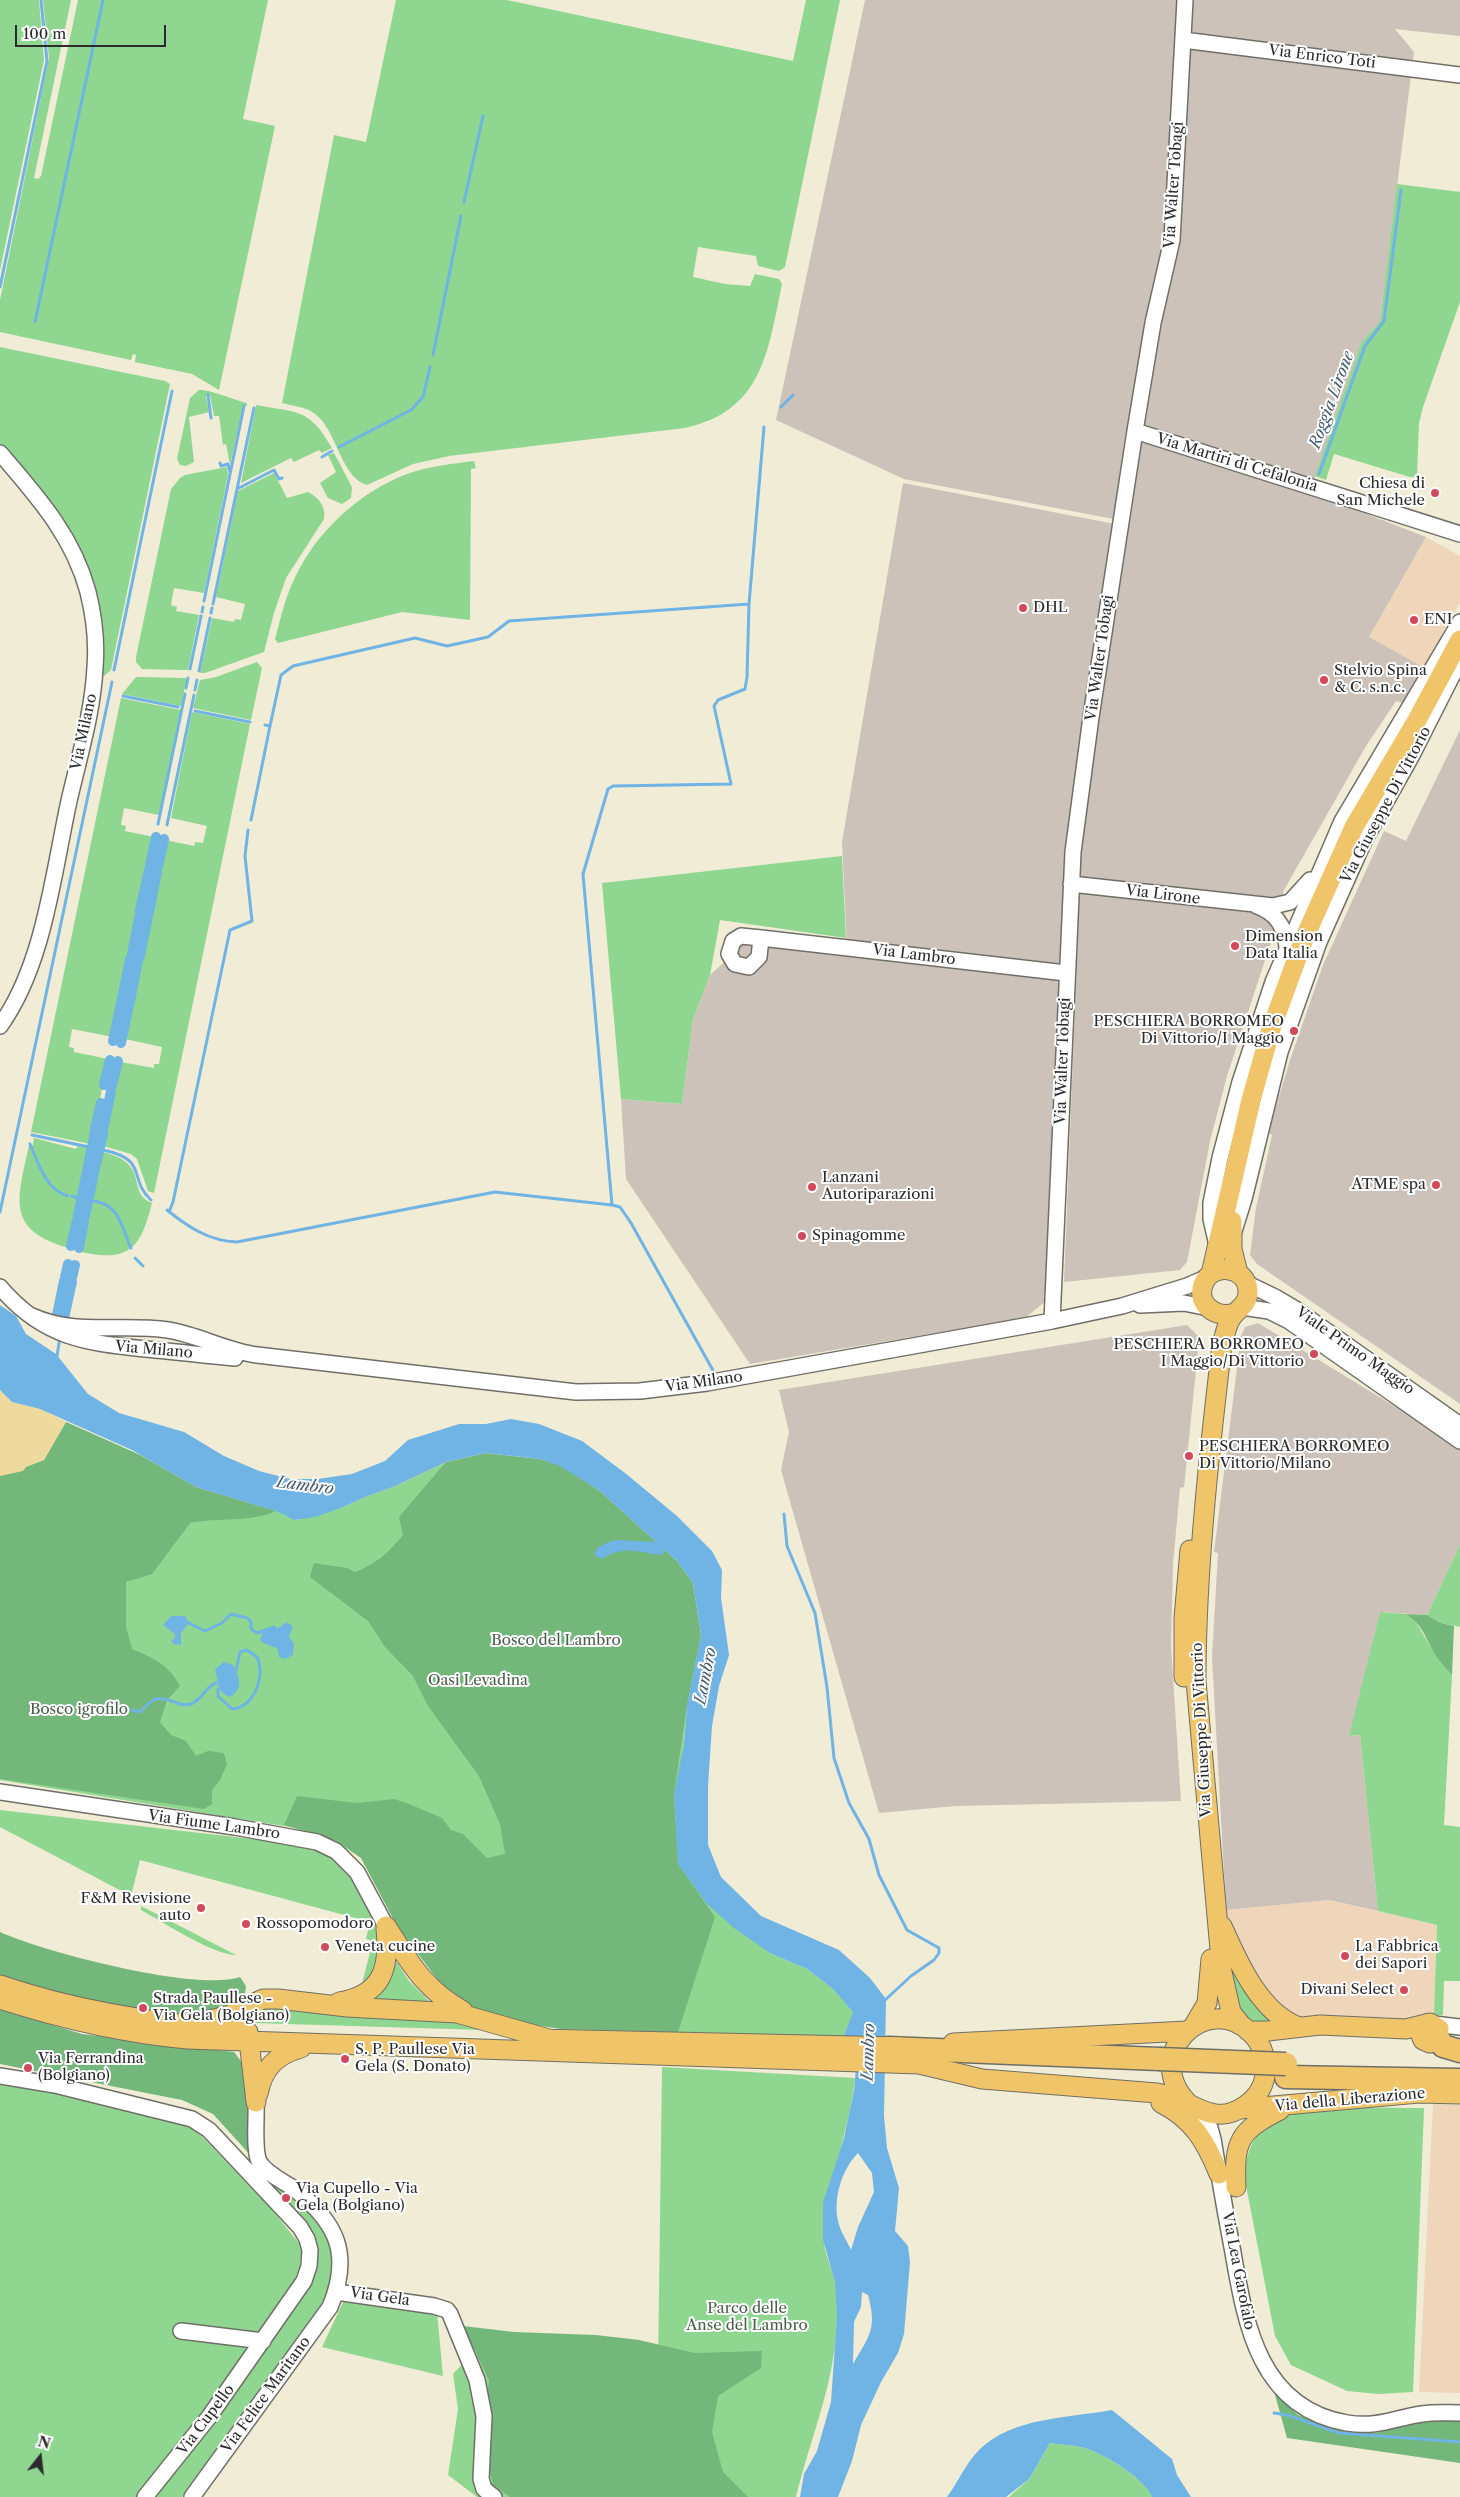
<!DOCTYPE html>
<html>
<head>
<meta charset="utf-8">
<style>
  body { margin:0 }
  #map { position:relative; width:1460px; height:2497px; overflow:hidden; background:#f1ecd6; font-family:"Libre Caslon Text",serif }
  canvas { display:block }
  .north { position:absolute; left:15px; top:2432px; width:50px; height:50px; -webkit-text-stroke:4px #fff; paint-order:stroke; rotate:16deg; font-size:14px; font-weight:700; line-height:20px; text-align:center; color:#2b2b2b }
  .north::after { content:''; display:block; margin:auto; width:18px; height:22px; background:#2b2b2b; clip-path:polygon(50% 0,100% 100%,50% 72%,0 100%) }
  .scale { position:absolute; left:15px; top:25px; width:151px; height:22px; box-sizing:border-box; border:2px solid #2b2b2b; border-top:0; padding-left:6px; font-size:15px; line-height:18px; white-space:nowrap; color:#2b2b2b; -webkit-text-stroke:4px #fff; paint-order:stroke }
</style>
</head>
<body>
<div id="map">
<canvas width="1460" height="2497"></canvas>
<div class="north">N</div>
<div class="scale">100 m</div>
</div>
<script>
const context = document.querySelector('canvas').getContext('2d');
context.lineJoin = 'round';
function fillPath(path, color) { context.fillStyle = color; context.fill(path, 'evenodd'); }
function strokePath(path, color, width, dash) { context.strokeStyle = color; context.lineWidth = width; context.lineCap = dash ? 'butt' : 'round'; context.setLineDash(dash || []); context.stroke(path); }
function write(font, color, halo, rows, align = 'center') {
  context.font = font + ' "Libre Caslon Text",serif'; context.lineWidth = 4; context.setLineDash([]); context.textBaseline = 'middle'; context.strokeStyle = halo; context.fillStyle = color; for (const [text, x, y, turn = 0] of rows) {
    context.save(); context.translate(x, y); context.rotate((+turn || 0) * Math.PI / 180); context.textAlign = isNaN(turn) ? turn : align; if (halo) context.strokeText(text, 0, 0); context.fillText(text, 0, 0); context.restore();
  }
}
const built = new Path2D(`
  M1426 537 1460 556V603L1423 667 1369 637Z
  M1329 1900 1437 1925 1434 2022H1317L1296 2017 1275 2008 1227 1932 1226 1910Z
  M1433 2104 1460 2105V2393L1419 2392Z`);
const industrial = new Path2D(`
  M865 0H1460V36L1395 29 1414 52 1380 321 1361 343 1310 492 1426 537 1369 637 1423 667 1403 703 1396 701 1366 746 1284 890 1273 936 1227 1076 1210 1141 1187 1262 1180 1270 1064 1282 1080 885 1077 879 1124 521 904 479 776 420Z
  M903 483 1120 525 1073 852 1053 1295 1025 1318 750 1364 626 1179 621 1099 682 1104 693 1019 710 975 730 957 733 941 847 947 842 842Z
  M1460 730V1404L1257 1264 1250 1255 1256 1208 1272 1135 1268 1133 1290 1060 1323 965 1384 831 1406 841Z
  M1258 1323 1460 1446V1545L1427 1615 1380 1612 1350 1736 1360 1735 1378 1911 1329 1900 1226 1910 1212 1657 1218 1553 1214 1552 1241 1336 1245 1327Z
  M1187 1325 1198 1336 1199 1341 1184 1487 1180 1488 1173 1564 1171 1646 1181 1801 956 1806 879 1813 781 1470 789 1432 779 1390Z`);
const green = new Path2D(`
  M0 0H39L44 60 0 270Z
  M43 0H71L34 178 38 179 41 176 78 0H268L243 119 275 126 219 390 192 374 135 362 136 355 133 354 131 360 0 332V300L49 58Z
  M396 0H507L793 61 806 0H840L785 267 779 271 758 266 756 256 698 247 693 277 725 284 750 286 755 274 779 279 782 284C768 351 763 411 685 428L449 456 413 464 367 485C341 478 337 430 315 414 307 407 293 406 282 403L334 135 366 142Z
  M1397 184 1460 192V302L1423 407 1419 423 1417 477H1410L1334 454 1326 480 1315 476 1361 343 1380 321Z
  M0 347 165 381 170 384 111 670 104 676 98 673 90 583 0 448Z
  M199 390C210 389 234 400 247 403V406H243L230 465 226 444 223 445 219 416H214L210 395 206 396 209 412 189 417 194 462 186 466 180 465 177 459 190 398Z
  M256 405C299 413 309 408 332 448L322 453 319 450 294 462 291 458 241 483Z
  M334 453 352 487 351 498 342 504 328 498 320 483 336 472 328 455Z
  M474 461 476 468 471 469 470 620 402 612 278 643 275 639C280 621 284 602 292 584 313 535 357 493 407 474 429 466 452 464 474 461Z
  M227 467 228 475 204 593 174 588 171 605 177 607 176 611 199 615 188 670 142 669 136 662V657L171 489 180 478 185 475Z
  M274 473 287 498 308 492C319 498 326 506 324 519L286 578 274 613 264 652 205 673H200L212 618 234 622 235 619 241 620 245 604 216 597 238 491Z
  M257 662 262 668 251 720 193 708 200 680 216 677Z
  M136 677 187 678 181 706 122 694Z
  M121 698 181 710 159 815 124 808 121 825 126 826 125 831 154 837 113 1037 72 1029 69 1047 74 1048V1052L108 1059 91 1144 31 1132Z
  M192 712 250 724 154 1193 148 1191 137 1159 131 1154 103 1146 121 1062 154 1068V1064H159L162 1047 125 1039 166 840 194 846 195 842 203 843 207 826 171 818Z
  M842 856 846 938 720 920 710 975 693 1019 682 1104 621 1099 602 883Z
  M34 1138 76 1149 78 1146 90 1148 69 1248C4 1230 18 1198 29 1145H33Z
  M102 1152C152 1163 125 1192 152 1203 141 1247 130 1263 82 1252Z
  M66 1422 140 1455 196 1487 276 1511 295 1520 341 1508 365 1497 393 1487 446 1462 701 1635 687 1706 684 1744 674 1817 770 1953 807 1969 833 1989 854 2012 844 2036 561 2029 377 1886 361 1858 336 1842 296 1828 0 1780V1476L44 1460Z
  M1460 1545V1627L1441 1623 1427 1615Z
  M1380 1612 1406 1614 1414 1619 1435 1654 1452 1675 1444 1825 1460 1827V1981H1444L1443 2015H1434L1437 1925 1378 1911 1360 1735 1349 1736Z
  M0 1810 270 1841C288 1844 310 1844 326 1853 351 1866 373 1911 380 1938 382 1947 380 1957 380 1965L361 1987 373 1941 366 1939 370 1922 140 1860 131 1896 0 1827Z
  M141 1906 236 1955C213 1955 163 1922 141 1910Z
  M394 1958 409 1981 431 2003 368 2005C386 1993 391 1979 394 1958Z
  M1228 1959 1254 2006 1275 2025 1248 2023 1241 2014Z
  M269 2007 446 2018 483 2030 255 2023 259 2012Z
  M662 2067 855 2078C849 2132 827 2184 824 2238 823 2250 831 2266 834 2278 837 2290 837 2305 837 2316 836 2382 811 2435 796 2497H477L448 2475 458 2409 453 2374 471 2355 658 2370Z
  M0 2082 59 2092 186 2123 195 2129 273 2211 302 2247 300 2266 295 2279 196 2422 138 2497H0Z
  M1299 2107 1424 2108 1413 2392 1378 2394 1347 2391 1291 2365 1275 2336 1244 2175C1250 2130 1263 2130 1299 2107Z
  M257 2162C288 2190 335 2220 335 2266 335 2281 325 2297 319 2309L182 2497H149L301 2295 312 2251 249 2163Z
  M344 2300 437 2312 443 2376 322 2347Z
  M1050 2443C1062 2445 1076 2445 1088 2449 1107 2456 1145 2479 1152 2497H1009L1029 2479Z`);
const forest = new Path2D(`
  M66 1422 140 1455 196 1487 276 1511C250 1523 218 1517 190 1523L152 1574 126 1582V1627L132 1649C154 1658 169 1665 180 1686L167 1700 160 1722 171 1735 186 1741 196 1756 208 1751 224 1753 227 1764 220 1780 212 1790V1804L204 1809 0 1779V1476L44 1460Z
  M486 1453 540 1459 560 1465 600 1491 676 1560 693 1583 701 1635 687 1706 674 1794 678 1864 715 1917 678 2032 561 2029 502 2020 454 2001 398 1928 361 1858 338 1841 284 1825 297 1796 357 1803 394 1799 409 1804 442 1818 451 1830 463 1834 487 1858 505 1854 500 1824 479 1776 428 1706 413 1676 385 1647 368 1621 310 1577 314 1563 347 1568 355 1572C375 1565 390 1551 403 1535L399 1517 446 1462Z
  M1406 1614 1427 1615 1441 1623 1454 1626 1452 1675C1446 1668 1439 1661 1434 1653 1426 1638 1421 1623 1406 1614Z
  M0 1932C44 1952 196 1992 240 1977L246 1986 244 2001 200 2019 88 2003 0 1979Z
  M0 2009 82 2034 234 2052 244 2065 248 2089 247 2105 253 2158 213 2114 182 2100 0 2064Z
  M463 2326 514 2332 596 2335 639 2340 695 2353 762 2351 761 2368 718 2396 712 2432 723 2472 748 2497H510L493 2485 483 2439 489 2380Z
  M1274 2391 1298 2415 1348 2432 1375 2433 1431 2420 1460 2419V2463L1287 2438Z`);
const sand = new Path2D(`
  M0 1390 12 1402 40 1409 66 1422 44 1460 26 1467 23 1471 0 1476Z`);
const water = new Path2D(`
  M0 1305 16 1316 26 1334 56 1354 88 1394 119 1413 184 1432 224 1456 259 1471 290 1479H318L352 1474 385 1461 408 1440 459 1424H486L511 1419 539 1424 582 1441 625 1473 677 1516 712 1551 722 1570 721 1598 729 1655 719 1686 712 1726 708 1786V1845L721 1877 761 1916 839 1950 870 1978 886 1999 884 2116 887 2148 899 2188 895 2231 908 2246 910 2262 904 2334 898 2353 881 2382 861 2425 852 2461 838 2497H800L804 2474 817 2451 831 2402 837 2316 835 2282 823 2240V2203L844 2138 854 2090 857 2058 844 2036 853 2012 833 1989 807 1969 770 1953 734 1928 707 1904 678 1864 674 1794 684 1744 687 1706 701 1635 693 1583 676 1560 664 1549 663 1554C655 1556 651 1553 643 1552 628 1549 615 1550 602 1559L594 1555 598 1547 614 1540 656 1542 600 1491 560 1466 540 1459 486 1453 446 1462 393 1487 365 1497 341 1508 315 1517 294 1520 276 1511 196 1487 132 1450 40 1409 12 1402 0 1390ZM858 2153 872 2173 874 2192 858 2227 851 2250C847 2241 840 2231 838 2221 833 2198 842 2169 858 2153ZM862 2292 868 2295C877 2329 870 2335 853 2364L854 2322 861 2307Z
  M171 1616H185L189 1623 181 1633V1645L174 1644 171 1641 175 1638V1634L163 1625Z
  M287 1622 293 1627 289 1637 294 1643 293 1655 285 1659 279 1657 277 1648 263 1643 260 1639 264 1630 274 1627 278 1628Z
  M224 1662 233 1665C240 1677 243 1690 230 1697 215 1691 219 1682 215 1669Z
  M1112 2410 1172 2459 1177 2475 1191 2497H1152C1145 2479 1107 2456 1088 2449 1077 2445 1062 2445 1050 2443L1029 2479 1006 2497H947C958 2482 966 2463 979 2450 1012 2417 1069 2418 1112 2410Z`);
const stream = new Path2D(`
  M464 202 483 116
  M0 287 47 61 41 0
  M35 322 103 0
  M433 355 461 216
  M208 395 211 418
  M781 407 793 395
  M339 447 411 410 423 397 430 367
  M322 457 332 451
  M220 463 221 466 228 464 230 472
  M1319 474 1365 346 1384 321 1401 190
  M237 489 274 470 279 479 282 478
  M204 601 244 406
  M213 604 254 408
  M202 612 203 607
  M211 613 212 608
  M190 669 201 616
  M114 670 172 391
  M199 671 210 618
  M186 688 188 678
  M195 690 197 680
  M123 696 178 707
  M195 711 250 722
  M270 726 281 675 293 666 415 638 447 646 488 637 509 621 749 604
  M251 820 270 726 265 725
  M158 824 185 694
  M167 825 194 695
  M32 1135 89 1147
  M30 1144C38 1163 46 1190 68 1196
  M103 1150C150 1160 127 1178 151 1200
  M72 1196 78 1198
  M94 1201C120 1205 121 1226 131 1248
  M612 1205 583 874 608 789 613 786 731 784 714 706 718 700 745 689 747 677 749 604 764 427
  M167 1210C188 1227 209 1241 237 1242L495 1192 612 1205 620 1207 631 1223 715 1374
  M0 1212 112 682
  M169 1212 173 1202 230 930 252 921 245 856 248 830
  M135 1258 143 1266
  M57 1356 60 1337
  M784 1514 787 1546 815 1613 827 1687 834 1758 849 1803 869 1839 879 1875 907 1930 939 1948V1953L934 1960 911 1976 883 2002
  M189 1623 205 1631 222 1623 231 1614 247 1618 251 1622V1629L257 1633 274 1627
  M218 1689V1696L232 1709C254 1708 266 1676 257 1657L247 1650 240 1652 236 1671
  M132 1710 140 1712C145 1708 149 1701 156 1699 168 1696 180 1708 191 1704 202 1700 205 1687 216 1683
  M1274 2413 1287 2415 1339 2433 1460 2442`);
const canal = new Path2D(`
  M150 865 156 837
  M158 867 164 839
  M140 910 149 870
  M149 912 157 872
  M132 954 140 914
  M140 956 148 916
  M122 999 130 959
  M130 1001 138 961
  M113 1041 121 1003
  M121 1043 129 1005
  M104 1085 110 1060
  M112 1086 118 1061
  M95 1129 101 1103
  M103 1130 111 1091
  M87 1171 95 1132
  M94 1173 103 1134
  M78 1215 86 1176
  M85 1216 93 1178
  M71 1246 77 1220
  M79 1248 84 1221
  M65 1277 68 1264
  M72 1278 75 1265
  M57 1315 64 1281
  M64 1318 72 1282`);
const minor = new Path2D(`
  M1183 40 1460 75
  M1135 431 1460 534
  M0 453C37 496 73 536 88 592 94 616 97 642 95 667 93 712 79 757 69 801 53 874 44 965 0 1026
  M1071 884 1273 906 1290 902 1310 880
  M1257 906C1277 913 1285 927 1287 947
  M741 936 761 938 759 957 749 967 735 964 729 954 733 941Z
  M761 938 1066 973
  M1233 1234 1244 1199 1280 1052 1319 942 1365 839 1412 755 1459 662
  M1217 1245 1211 1219V1203L1220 1158 1240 1082 1273 982 1342 821 1460 622
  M1246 1283 1275 1297 1297 1310 1460 1425
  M0 1287C46 1341 90 1343 155 1350 181 1352 208 1356 235 1358
  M1140 1305 1184 1303 1209 1308
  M1242 1307 1269 1311 1289 1321 1460 1441
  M32 1316C76 1336 122 1323 168 1330 199 1335 226 1351 257 1355L576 1392 640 1391 707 1383 1052 1321 1122 1306 1187 1286 1208 1277
  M1052 1321 1073 852 1091 717 1135 431 1153 323 1172 240 1185 0
  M0 1792 235 1827 317 1842 336 1851 357 1872 386 1926
  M1434 2024 1460 2027
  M0 2076 55 2085 192 2119 209 2130 300 2227 307 2239 310 2250 309 2266 304 2281 209 2417 145 2497
  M1199 2110 1210 2128 1213 2139C1219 2175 1225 2211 1232 2247 1245 2322 1258 2408 1347 2423 1378 2428 1394 2418 1422 2414 1435 2412 1447 2413 1460 2413
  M336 2292 434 2306 447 2310 450 2314 477 2380 484 2416 481 2479 484 2489 494 2497
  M181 2331 263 2341
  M192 2497 330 2307C352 2254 337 2222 293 2188 283 2181 267 2174 260 2163 253 2153 257 2116 256 2102`);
const major = new Path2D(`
  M1232 1221V1249L1238 1273
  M1211 1274 1251 1100 1271 1029 1304 939 1354 827 1417 720 1460 640
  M1235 1313C1217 1319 1196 1305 1203 1285 1211 1261 1248 1266 1248 1292 1248 1306 1236 1309 1230 1320 1226 1328 1224 1337 1222 1345 1209 1454 1196 1571 1196 1681L1222 1972 1231 2012 1242 2026
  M1184 1677V1618L1190 1550
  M386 1926C410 1963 424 1989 463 2011
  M1222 1926C1238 1962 1260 2013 1299 2027
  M0 1985C79 2012 159 2024 241 2030
  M0 1999C62 2019 122 2033 187 2039L919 2064 982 2079 1157 2093C1166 2095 1175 2097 1183 2101 1206 2113 1222 2122 1246 2105 1256 2098 1263 2088 1265 2076 1267 2061 1263 2045 1252 2034 1207 1988 1137 2057 1191 2106
  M339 2002C382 1995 390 1969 386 1929
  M203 2022 230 2015 263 1999H278L347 2007 457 2013 549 2039
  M1193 2027 1207 2003 1211 1959
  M1248 2031H1268L1320 2025 1406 2029 1430 2023 1439 2029 1437 2040 1430 2043 1423 2040 1420 2033 1423 2026
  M248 2032 256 2102
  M536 2039 901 2047
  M953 2043 1187 2031
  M258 2094C263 2068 276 2055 301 2048
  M1161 2103C1193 2119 1206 2142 1219 2174
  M1240 2109 1419 2093 1460 2094
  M1236 2187C1234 2142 1238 2131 1280 2110`);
const highway = new Path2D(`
  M1438 2038 1443 2046 1460 2051
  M888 2048 1159 2059
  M1286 2077 1460 2080`);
const highwayBridge = new Path2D(`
  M1159 2059 1286 2064`);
const markers = [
  [1435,493,5,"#d1495b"],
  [1023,608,5,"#d1495b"],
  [1414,620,5,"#d1495b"],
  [1324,680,5,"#d1495b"],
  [1235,946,5,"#d1495b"],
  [1294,1031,5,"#d1495b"],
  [1436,1185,5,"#d1495b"],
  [812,1187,5,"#d1495b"],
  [802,1236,5,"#d1495b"],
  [1314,1354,5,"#d1495b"],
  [1189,1456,5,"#d1495b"],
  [201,1908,5,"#d1495b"],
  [246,1924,5,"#d1495b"],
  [325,1947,5,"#d1495b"],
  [1345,1956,5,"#d1495b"],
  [1404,1990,5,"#d1495b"],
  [143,2008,5,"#d1495b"],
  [345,2059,5,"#d1495b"],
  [28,2068,5,"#d1495b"],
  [286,2198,5,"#d1495b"]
];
const streetNames = [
  ["Via Enrico Toti",1322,57,7],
  ["Via Walter Tobagi",1174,185,-86],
  ["Via Martiri di Cefalonia",1237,463,17],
  ["Via Walter Tobagi",1100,658,-82],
  ["Via Milano",84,732,-78],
  ["Via Giuseppe Di Vittorio",1386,805,-62],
  ["Via Lirone",1163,895,7],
  ["Via Lambro",914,955,7],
  ["Via Walter Tobagi",1063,1061,-88],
  ["Via Milano",154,1350,5],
  ["Viale Primo Maggio",1355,1351,35],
  ["Via Milano",704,1382,-8],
  ["Via Giuseppe Di Vittorio",1202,1730,-93],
  ["Via Fiume Lambro",214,1825,8],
  ["Via della Liberazione",1350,2100,-5],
  ["Via Lea Garofalo",1238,2271,79],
  ["Via Gela",380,2297,8],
  ["Via Felice Maritano",266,2395,-54],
  ["Via Cupello",206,2420,-53]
];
const poiNames = [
  ["Chiesa di",1425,484,"right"],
  ["San Michele",1425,501,"right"],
  ["DHL",1033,608],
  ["ENI",1424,620],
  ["Stelvio Spina",1334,671],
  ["& C. s.n.c.",1334,688],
  ["Dimension",1245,937],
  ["Data Italia",1245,954],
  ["PESCHIERA BORROMEO",1284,1022,"right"],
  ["Di Vittorio/I Maggio",1284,1039,"right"],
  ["Lanzani",822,1178],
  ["Autoriparazioni",822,1195],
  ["ATME spa",1426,1185,"right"],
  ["Spinagomme",812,1236],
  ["PESCHIERA BORROMEO",1304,1345,"right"],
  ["I Maggio/Di Vittorio",1304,1362,"right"],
  ["PESCHIERA BORROMEO",1199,1447],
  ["Di Vittorio/Milano",1199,1464],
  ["F&M Revisione",191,1899,"right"],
  ["auto",191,1916,"right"],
  ["Rossopomodoro",256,1924],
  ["Veneta cucine",335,1947],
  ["La Fabbrica",1355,1947],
  ["dei Sapori",1355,1964],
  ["Divani Select",1394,1990,"right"],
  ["Strada Paullese -",153,1999],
  ["Via Gela (Bolgiano)",153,2016],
  ["S. P. Paullese Via",355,2050],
  ["Gela (S. Donato)",355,2067],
  ["Via Ferrandina",38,2059],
  ["(Bolgiano)",38,2076],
  ["Via Cupello - Via",296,2189],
  ["Gela (Bolgiano)",296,2206]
];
const parkNames = [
  ["Bosco del Lambro",556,1641],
  ["Oasi Levadina",478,1681],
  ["Bosco igrofilo",79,1710],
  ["Parco delle",747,2309],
  ["Anse del Lambro",747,2326]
];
const waterNames = [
  ["Roggia Lirone",1332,400,-70],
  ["Lambro",305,1486,7],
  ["Lambro",706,1676,-79],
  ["Lambro",869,2052,-88]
];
fillPath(built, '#efd6bb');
fillPath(industrial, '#cdc2b9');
fillPath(green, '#8fd690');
fillPath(forest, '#73b77a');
fillPath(sand, '#eeda9e');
fillPath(water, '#70b3e5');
strokePath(stream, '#70b3e5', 3);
strokePath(canal, '#70b3e5', 10);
strokePath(minor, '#706f67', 18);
strokePath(major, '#706f67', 21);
strokePath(highway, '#706f67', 25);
strokePath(minor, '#fff', 15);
strokePath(major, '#f0c469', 19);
strokePath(highway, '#f0c469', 22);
strokePath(highwayBridge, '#706f67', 25, []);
strokePath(highwayBridge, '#f0c469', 22);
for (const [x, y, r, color] of markers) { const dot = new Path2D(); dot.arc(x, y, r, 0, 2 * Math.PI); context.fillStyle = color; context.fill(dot); strokePath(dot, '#fff', 2); }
write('15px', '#2b2b2b', '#fff', streetNames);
write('15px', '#2b2b2b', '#fff', poiNames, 'left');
write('15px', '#495e49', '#fff', parkNames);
write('italic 16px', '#435b6c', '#fff', waterNames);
</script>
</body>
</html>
